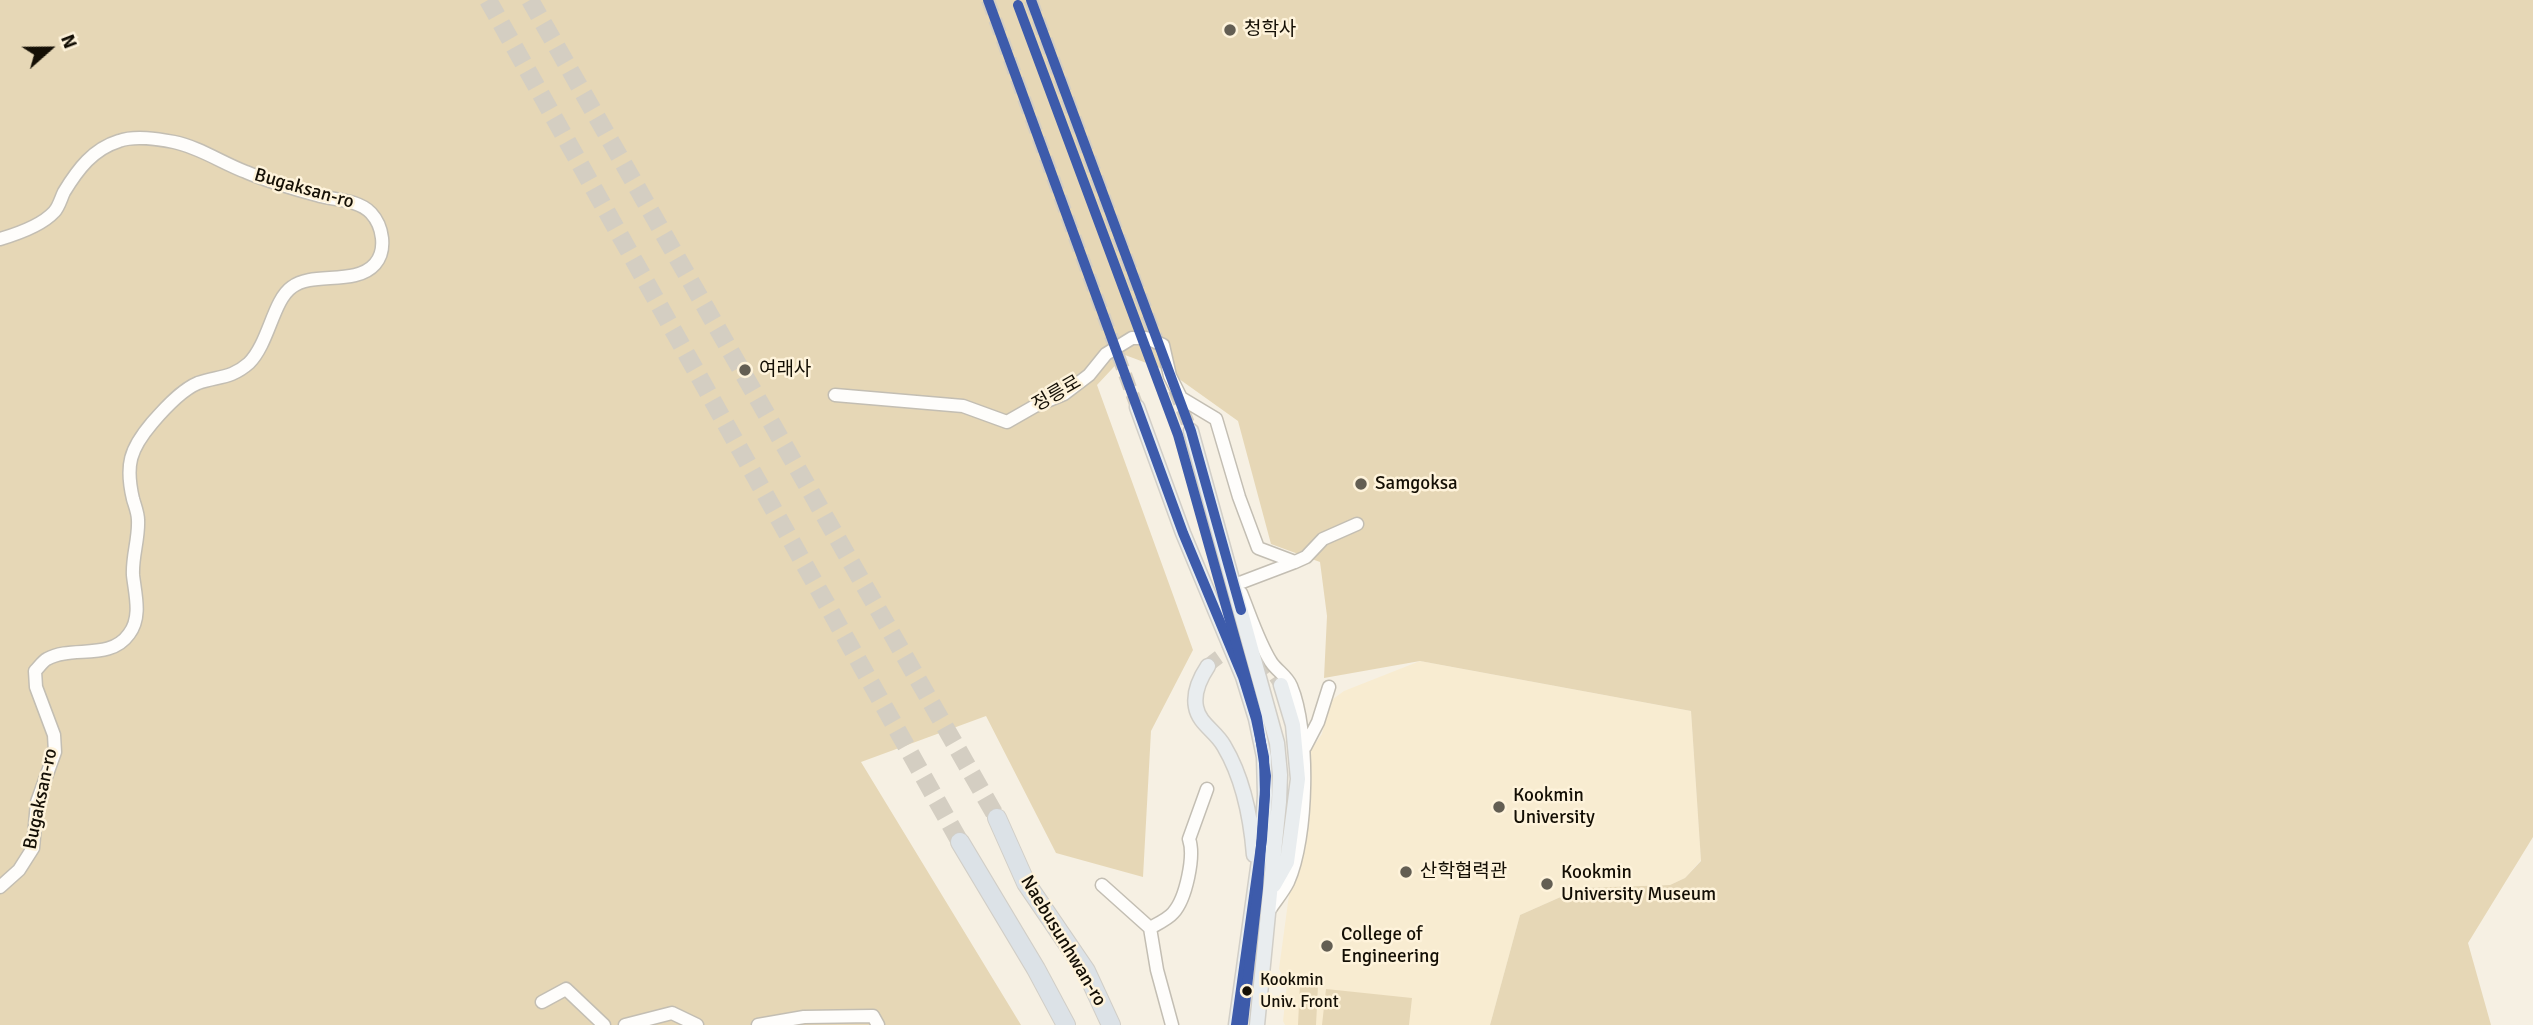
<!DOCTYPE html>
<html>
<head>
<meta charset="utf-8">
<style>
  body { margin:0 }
  #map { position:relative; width:2533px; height:1025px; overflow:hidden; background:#f6f0e3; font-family:Signika,sans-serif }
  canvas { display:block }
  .north { position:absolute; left:14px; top:14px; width:70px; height:70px; -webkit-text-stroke:5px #fef3db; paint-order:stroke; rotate:69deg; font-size:19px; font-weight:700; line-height:28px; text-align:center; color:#140f05 }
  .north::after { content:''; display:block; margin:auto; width:24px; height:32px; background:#140f05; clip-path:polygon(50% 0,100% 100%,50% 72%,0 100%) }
</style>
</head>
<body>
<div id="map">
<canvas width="2533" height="1025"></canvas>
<div class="north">N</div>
</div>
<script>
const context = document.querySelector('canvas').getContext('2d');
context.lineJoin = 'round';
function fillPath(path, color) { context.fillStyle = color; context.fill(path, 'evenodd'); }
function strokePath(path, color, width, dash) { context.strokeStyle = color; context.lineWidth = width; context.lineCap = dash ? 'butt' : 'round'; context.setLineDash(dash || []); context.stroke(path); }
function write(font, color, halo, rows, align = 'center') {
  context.font = font + ' Signika,"Noto Sans KR",sans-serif'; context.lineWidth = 5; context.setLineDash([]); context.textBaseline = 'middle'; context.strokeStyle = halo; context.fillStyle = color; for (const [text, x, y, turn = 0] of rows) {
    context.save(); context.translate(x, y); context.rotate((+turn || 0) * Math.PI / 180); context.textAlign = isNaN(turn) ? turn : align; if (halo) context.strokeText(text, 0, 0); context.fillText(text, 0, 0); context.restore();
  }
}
const built = new Path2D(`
  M1420 661 1691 711 1701 860 1685 878 1670 885 1581 888 1520 915 1490 1025H1285L1283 1021 1287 983 1279 969 1308 754 1322 734 1329 702 1344 691Z`);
const green = new Path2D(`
  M0 0H2533V837L2468 943 2491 1025H1490L1520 915 1581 888 1670 885 1685 878 1701 861 1691 711 1420 661 1324 678 1327 616 1320 562 1271 544 1238 421 1168 371 1125 355 1097 385 1193 650 1151 731 1143 877 1056 853 986 716 861 762 1021 1025H0Z
  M1300 984 1318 986 1316 1025H1298Z
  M1326 989 1412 998 1409 1025H1322Z`);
const majorTunnel = new Path2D(`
  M988 0 1137 407
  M1031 0 1161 351
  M1175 390 1191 431
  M1208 666C1244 633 1259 652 1281 685`);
const highwayTunnel = new Path2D(`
  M488 0 960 842
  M530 0 997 818`);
const minor = new Path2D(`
  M0 239C17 234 42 225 54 212 59 207 61 198 64 192 78 169 93 149 119 141 135 135 158 139 174 142 199 147 222 163 246 172 269 182 295 189 320 196 336 200 359 200 371 213 383 226 387 250 375 264 356 286 312 271 292 287 273 300 269 343 249 363 231 379 218 376 198 383 181 390 164 409 152 423 130 449 125 465 133 499 135 506 138 513 138 520 139 539 132 556 133 575 135 594 142 617 129 634 110 661 72 645 47 659 43 661 39 667 35 671L36 687 54 735 55 752 37 802 33 848 19 870 0 887
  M835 395 963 406 1007 422 1035 406 1064 394 1089 375 1106 354 1132 338H1146L1163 345 1170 376 1181 398 1216 419 1239 497 1258 548 1295 562 1237 584
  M1295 562 1306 557 1323 539 1357 524
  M1241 593C1250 615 1258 641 1271 662 1277 671 1287 676 1291 686 1310 731 1308 838 1288 882 1283 892 1276 900 1270 909
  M1305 747 1318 722 1329 687
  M1102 885 1150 928 1157 970 1172 1025
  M1150 928C1157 924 1168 919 1173 913 1186 899 1195 856 1189 839L1207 789
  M542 1002 566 989 604 1025
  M625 1025 672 1013 697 1025
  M758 1025 804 1017 873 1016 878 1025`);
const major = new Path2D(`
  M1137 407 1183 533 1243 677 1256 719 1264 757 1265 795 1262 839 1236 1025
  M1191 431 1277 743 1280 775 1279 802 1257 1025
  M1208 666C1200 678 1193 692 1196 707 1199 724 1216 731 1224 746 1243 778 1251 818 1254 855
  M1274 885 1287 862 1298 779 1293 725 1281 685`);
const highway = new Path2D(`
  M997 818 1026 883 1086 971 1111 1025
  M960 842 1036 969 1066 1025`);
const bus1 = new Path2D(`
  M988 0 1183 533 1243 677 1256 719 1264 757 1265 795 1262 839 1236 1025
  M1031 0 1191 431 1241 610`);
const bus2 = new Path2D(`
  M1018 5 1178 435 1257 717 1266 776 1258 888 1243 1023`);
const markers = [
  [1230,30,7,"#635e53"],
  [745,370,7,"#635e53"],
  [1361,484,7,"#635e53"],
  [1499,807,7,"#635e53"],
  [1406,872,7,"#635e53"],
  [1547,884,7,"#635e53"],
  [1327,946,7,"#635e53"],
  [1247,991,6,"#140f05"]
];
const busNames = [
  ["Kookmin",1260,981],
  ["Univ. Front",1260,1003]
];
const poiNames = [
  ["청학사",1244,30],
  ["여래사",759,370],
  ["Samgoksa",1375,484],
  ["Kookmin",1513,796],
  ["University",1513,818],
  ["산학협력관",1420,872],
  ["Kookmin",1561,873],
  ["University Museum",1561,895],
  ["College of",1341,935],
  ["Engineering",1341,957]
];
const streetNames = [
  ["Bugaksan-ro",304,189,16],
  ["정릉로",1057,394,-30],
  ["Bugaksan-ro",41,799,-78],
  ["Naebusunhwan-ro",1063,941,59]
];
fillPath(built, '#f8ecd1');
fillPath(green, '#e6d7b6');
strokePath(majorTunnel, '#d4cec2', 14, [14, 7]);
strokePath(highwayTunnel, '#d4cec2', 18, [18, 9]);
strokePath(minor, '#c3beb3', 15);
strokePath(major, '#d1cec7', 17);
strokePath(highway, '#d1cec7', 20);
strokePath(minor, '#fefdfb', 12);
strokePath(major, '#e9edef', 14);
strokePath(highway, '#dce2e7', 18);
strokePath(bus1, '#3d5bab', 10);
strokePath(bus2, '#3d5bab', 10);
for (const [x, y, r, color] of markers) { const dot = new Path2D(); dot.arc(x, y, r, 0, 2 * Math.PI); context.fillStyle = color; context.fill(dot); strokePath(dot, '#fef3db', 2.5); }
write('17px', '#140f05', '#fef3db', busNames, 'left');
write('19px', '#140f05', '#fef3db', poiNames, 'left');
write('19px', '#140f05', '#fef3db', streetNames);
</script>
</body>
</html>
